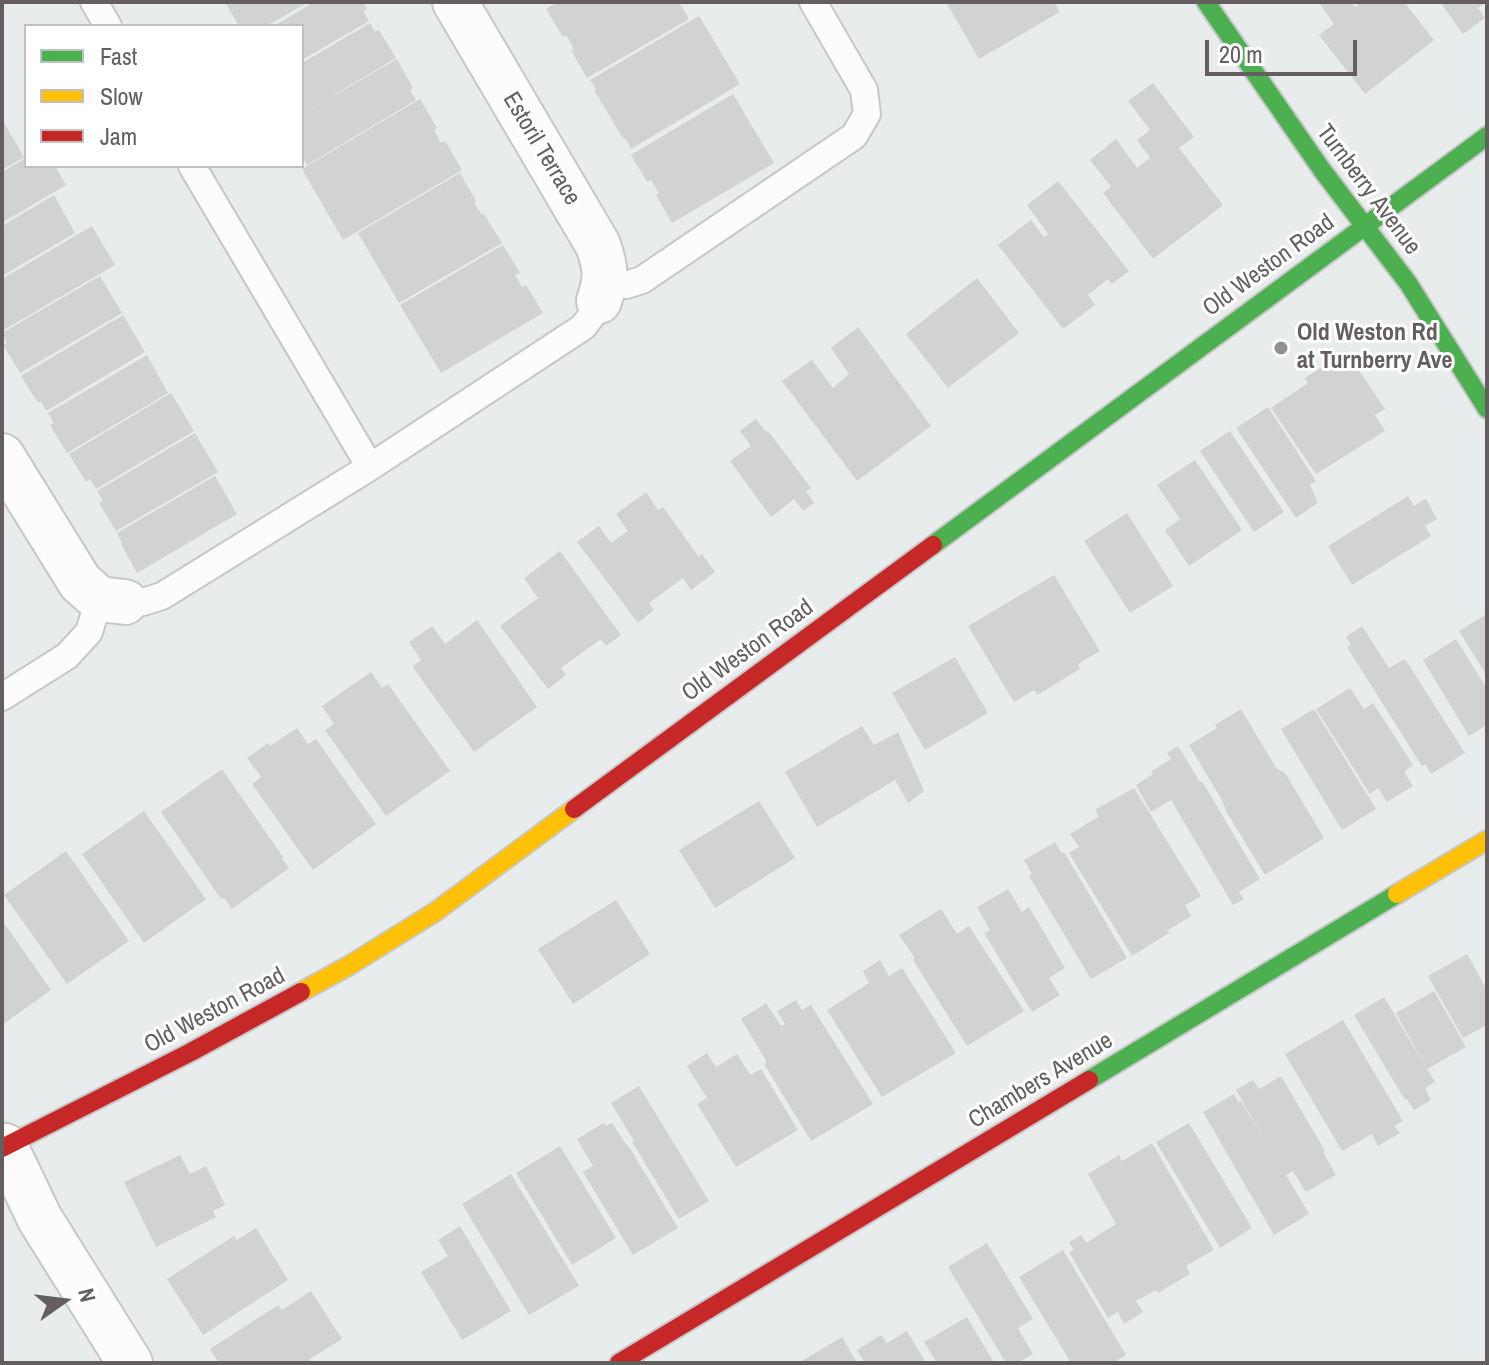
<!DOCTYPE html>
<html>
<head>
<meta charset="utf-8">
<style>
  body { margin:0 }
  #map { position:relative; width:1489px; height:1365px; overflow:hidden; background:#e8ecec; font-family:"Archivo Narrow",sans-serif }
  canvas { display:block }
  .frame { position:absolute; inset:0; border:4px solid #645e5f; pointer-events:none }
  .legend { position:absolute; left:24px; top:24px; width:280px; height:144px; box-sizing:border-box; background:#fff; border:2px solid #c1bfbf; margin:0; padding:10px 14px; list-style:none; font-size:24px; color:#645e5f }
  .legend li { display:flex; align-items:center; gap:16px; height:40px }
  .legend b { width:40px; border:2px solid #c1bfbf }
  .north { position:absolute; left:24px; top:1261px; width:80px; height:80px; -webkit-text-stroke:6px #fff; paint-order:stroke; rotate:76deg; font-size:22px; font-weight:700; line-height:32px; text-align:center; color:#645e5f }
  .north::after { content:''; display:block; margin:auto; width:28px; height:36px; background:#645e5f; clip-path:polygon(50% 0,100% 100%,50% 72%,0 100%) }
  .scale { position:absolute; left:1205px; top:40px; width:152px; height:36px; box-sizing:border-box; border:4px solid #645e5f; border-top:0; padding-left:10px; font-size:24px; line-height:28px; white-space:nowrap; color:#645e5f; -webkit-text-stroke:6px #fff; paint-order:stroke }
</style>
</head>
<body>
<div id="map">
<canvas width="1489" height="1365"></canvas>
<div class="frame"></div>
<ul class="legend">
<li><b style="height:10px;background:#4caf50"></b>Fast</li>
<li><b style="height:10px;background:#ffc107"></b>Slow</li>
<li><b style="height:10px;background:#c62828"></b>Jam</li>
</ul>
<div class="north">N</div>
<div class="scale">20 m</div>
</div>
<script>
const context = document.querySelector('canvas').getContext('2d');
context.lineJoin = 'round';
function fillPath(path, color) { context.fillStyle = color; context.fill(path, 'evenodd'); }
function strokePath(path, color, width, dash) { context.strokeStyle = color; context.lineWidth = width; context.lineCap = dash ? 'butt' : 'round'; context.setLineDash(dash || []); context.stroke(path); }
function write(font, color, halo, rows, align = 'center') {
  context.font = font + ' "Archivo Narrow",sans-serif'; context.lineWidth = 6; context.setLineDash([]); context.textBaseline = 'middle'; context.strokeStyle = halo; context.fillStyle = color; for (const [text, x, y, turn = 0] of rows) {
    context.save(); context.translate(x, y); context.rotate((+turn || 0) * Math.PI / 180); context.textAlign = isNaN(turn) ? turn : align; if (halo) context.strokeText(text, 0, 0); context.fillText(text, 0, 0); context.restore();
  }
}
const building = new Path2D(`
  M225 2H308L267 26H239Z
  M314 2H363L367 9 363 11 369 21 302 60V26H274Z
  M558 2H679L689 19 587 78 571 50 574 49 566 35 563 37 546 9Z
  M946 2H1054L1060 12 979 59Z
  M1323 2H1351L1355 7 1362 2H1404L1434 40 1365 94 1319 35 1334 24 1320 4Z
  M1440 2H1486L1478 8 1485 18 1463 34Z
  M699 16 740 84 631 149 626 139 624 140 594 90 596 89 590 80Z
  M370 23 375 32 379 30 396 58 305 112 397 59 413 88 410 90 416 100 307 165 302 156V63Z
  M1153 83 1194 137 1179 148 1223 205 1153 259 1103 193 1111 187 1090 160 1116 139 1137 168 1150 158 1137 140 1150 130 1128 101Z
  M733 94 774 163 672 223 656 195 659 193 651 180 647 182 631 155Z
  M420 99 437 128 434 130 441 143 445 141 462 170 343 240 302 169Z
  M2 119 24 157 2 170Z
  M26 158V166H55L66 185 2 223V172Z
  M460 173 476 201 474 203 482 215 484 214 502 243 399 303 358 233Z
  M1058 181 1129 271 1112 284 1108 279 1088 295 1095 305 1063 329 998 245 1031 220 1044 237 1048 234 1027 205Z
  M54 195 75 233 2 276V226Z
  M92 226 115 265 2 331V279Z
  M503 245 520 273 515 275 522 287 526 285 543 313 441 373 400 305Z
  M100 276 122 313 20 373 3 345 7 343 2 333Z
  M977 278 1019 333 948 388 906 334Z
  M123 315 145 352 46 411 41 401 38 403 21 376Z
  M858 327 931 426 857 481 782 381 812 360 833 388 849 374 831 348Z
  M1346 351 1385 409 1375 415 1385 431 1316 474 1271 408 1308 383 1305 378Z
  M147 355 168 393 67 453 50 425 54 423 48 413Z
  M171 393 194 431 96 489 90 479 86 482 69 454Z
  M1268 407 1316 481 1310 485 1318 503 1296 518 1236 428Z
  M756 419 767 433 769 432 811 488 806 491 814 503 803 511 794 499 771 517 730 461 751 446 740 431Z
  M1230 431 1284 512 1254 532 1200 451Z
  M195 433 218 472 116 531 99 503 103 501 97 491Z
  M1195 460 1242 530 1189 566 1165 530 1180 519 1157 485Z
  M215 476 237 514 137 573 121 544 122 543 117 533Z
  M646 492 658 510 663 507 699 557 702 554 715 572 691 590 683 578 649 603 654 610 638 623 577 542 599 526 611 543 628 531 616 514Z
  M1408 496 1414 506 1426 499 1437 519 1425 526 1431 536 1352 585 1328 546Z
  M1127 513 1173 586 1130 613 1084 541Z
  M560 551 621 635 606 646 601 639 561 668 566 675 548 689 500 626 538 598 524 578Z
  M1054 575 1100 651 1078 664 1080 669 1037 695 1034 690 1014 702 968 626Z
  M1487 614V676L1459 631Z
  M477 620 537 707 474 752 412 666 421 660 409 642 432 626 445 644Z
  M1362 626 1389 668 1405 659 1465 753 1431 774 1425 764 1422 766 1347 647 1351 645 1346 637Z
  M1456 639 1487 689V725L1469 736 1423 660Z
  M955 657 988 713 925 750 892 693Z
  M371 672 382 688 388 684 450 771 386 816 325 730 334 724 322 706Z
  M1350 688 1364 709 1373 703 1413 765 1404 772 1413 786 1387 802 1378 788 1370 794 1316 709Z
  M1241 709 1276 768 1285 773 1324 838 1265 875 1226 811 1222 800 1189 745 1217 728 1215 725Z
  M1314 709 1376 809 1342 830 1281 729Z
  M862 726 874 745 898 732 924 791 908 803 895 780 817 827 785 772Z
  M297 728 308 744 316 739 376 824 313 870 252 784 261 777 247 758 268 743 270 746Z
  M1178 746 1200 782 1202 781 1260 879 1239 892 1244 899 1233 905 1171 800 1151 812 1136 785 1153 774 1152 771 1171 759 1167 753Z
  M222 769 283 857 282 859 289 868 232 909 224 898 221 899 161 812Z
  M1134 788 1201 896 1185 905 1191 916 1168 930 1169 933 1132 956 1069 853 1079 847 1070 834 1098 817 1096 809Z
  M759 801 795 858 715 908 679 850Z
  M144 811 206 899 144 943 82 854Z
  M1055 842 1062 854 1064 852 1127 958 1091 979 1029 876 1032 874 1024 860Z
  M66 851 129 941 67 984 4 895Z
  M1008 889 1022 912 1029 907 1065 968 1049 978 1060 995 1032 1012 984 933 990 930 977 907Z
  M616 900 650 954 573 1004 538 949Z
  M941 909 957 934 969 926 1024 1011 967 1046 913 960 915 958 899 935Z
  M2 920 51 990 5 1023 2 1019Z
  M1467 954 1487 990V1025L1463 1038 1428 976Z
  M880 960 889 976 902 968 956 1053 882 1097 827 1010 869 983 863 971Z
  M1434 991 1466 1047 1427 1069 1435 1082 1425 1088 1431 1100 1414 1110 1407 1099 1405 1100 1354 1015 1384 997 1425 1066 1396 1013Z
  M796 1000 802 1010 811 1005 873 1104 811 1141 764 1064 767 1062 741 1019 766 1003 781 1026 785 1024 777 1011Z
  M1343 1020 1403 1121 1394 1126 1400 1133 1378 1146 1372 1134 1342 1151 1285 1054Z
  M707 1053 716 1067 737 1054 750 1075 761 1069 798 1130 736 1167 697 1104 707 1098 687 1066Z
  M1281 1076 1325 1151 1323 1152 1336 1175 1306 1192 1293 1171 1286 1175 1309 1214 1274 1235 1203 1112 1234 1094 1238 1102 1241 1101 1267 1144 1236 1090 1253 1080 1259 1089Z
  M639 1086 709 1201 679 1219 632 1142 634 1141 611 1103Z
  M604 1123 606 1126 612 1123 627 1146 628 1145 678 1228 633 1255 583 1172 593 1166 577 1139Z
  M1189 1123 1252 1228 1220 1248 1156 1142Z
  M1152 1143 1214 1250 1186 1266 1190 1274 1158 1293 1156 1290 1136 1301 1143 1312 1124 1324 1118 1312 1108 1318 1069 1252 1074 1250 1069 1242 1081 1235 1086 1243 1116 1224 1088 1174 1119 1155 1122 1161Z
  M560 1146 616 1238 572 1265 516 1173Z
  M180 1155 190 1174 206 1166 225 1205 213 1211 216 1217 156 1247 124 1182Z
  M511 1174 579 1286 529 1315 462 1204Z
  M460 1226 511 1311 462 1340 421 1272 448 1256 438 1240Z
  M256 1228 288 1280 203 1335 167 1279 234 1236 237 1240Z
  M987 1243 1033 1319 1018 1328 1033 1354 1018 1363H1006L948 1267Z
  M1063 1250 1126 1355 1113 1363H1071L1019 1277Z
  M311 1291 342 1339 310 1359 311 1362 309 1363H219L210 1349 278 1305 282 1310Z
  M967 1317 994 1363H937L924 1342Z
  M907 1331 926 1363H865L857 1350 881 1335 887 1343Z
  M842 1337 857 1363H798Z`);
const lane = new Path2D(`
  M94 2 108 26
  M192 166 370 467
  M606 282 626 285 642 280 854 136 867 114 864 90 813 2
  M125 602H143L162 596 370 467 583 327 593 314 599 301
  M2 697 67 656 89 632 99 599`);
const street = new Path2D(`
  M455 2 598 245C606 268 607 278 599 301
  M2 456 80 582 99 599 125 602
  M5 1146 40 1219 130 1363`);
const fast = new Path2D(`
  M1206 2 1322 170 1408 283 1487 409
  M933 545 1487 136
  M1089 1080 1397 894`);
const slow = new Path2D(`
  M1397 894 1487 840
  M301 992 350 965 435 912 574 809`);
const jam = new Path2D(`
  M574 809 933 545
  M2 1148 191 1052 301 992
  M619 1363 1089 1080`);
const markers = [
  [1281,348,8,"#929090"]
];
const streetNames = [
  ["Estoril Terrace",541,149,59],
  ["Turnberry Avenue",1368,190,53],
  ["Old Weston Road",1269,266,-36],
  ["Old Weston Road",748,651,-36],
  ["Old Weston Road",215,1011,-28],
  ["Chambers Avenue",1041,1081,-31]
];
const poiNames = [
  ["Old Weston Rd",1297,334],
  ["at Turnberry Ave",1297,362]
];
fillPath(building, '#d0d3d2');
strokePath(lane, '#c7c7c7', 30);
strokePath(street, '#c7c7c7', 48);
strokePath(fast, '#c8c8c8', 22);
strokePath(slow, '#c8c8c8', 22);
strokePath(jam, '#c8c8c8', 22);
strokePath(lane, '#fcfcfc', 26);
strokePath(street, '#fcfcfc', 44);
strokePath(fast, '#4caf50', 18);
strokePath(slow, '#ffc107', 18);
strokePath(jam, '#c62828', 18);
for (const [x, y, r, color] of markers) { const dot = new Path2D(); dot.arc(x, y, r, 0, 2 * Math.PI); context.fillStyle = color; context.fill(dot); strokePath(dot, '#fff', 3); }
write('24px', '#645e5f', '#fff', streetNames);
write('bold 24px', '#645e5f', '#fff', poiNames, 'left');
</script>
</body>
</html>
